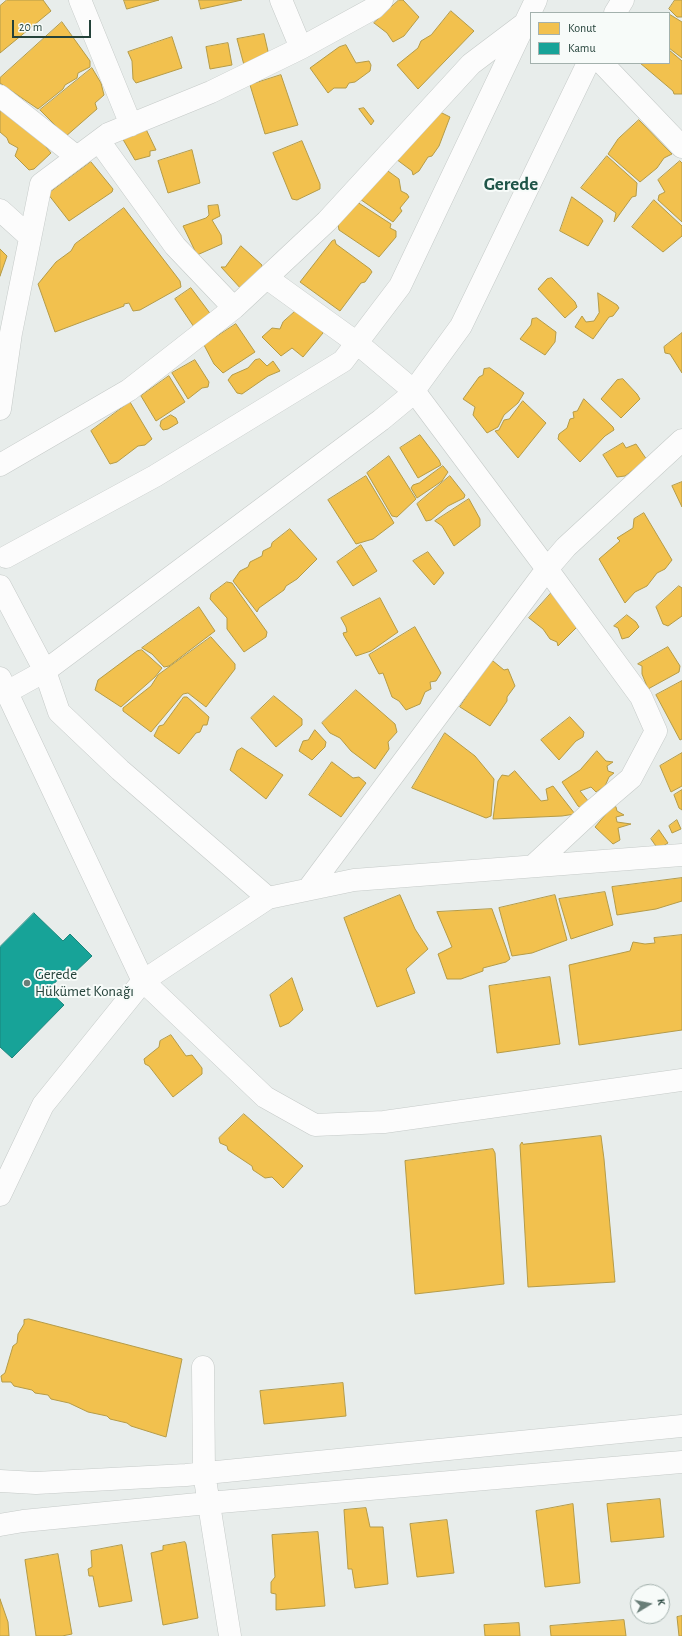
<!DOCTYPE html>
<html>
<head>
<meta charset="utf-8">
<style>
  body { margin:0 }
  #map { position:relative; width:682px; height:1636px; overflow:hidden; background:#e8edeb; font-family:"Alegreya Sans",sans-serif }
  canvas { display:block }
  .legend { position:absolute; left:530px; top:12px; width:140px; height:52px; box-sizing:border-box; background:#f7fbf9; border:1px solid #a3b1ad; margin:0; padding:5px 7px; list-style:none; font-size:12px; color:#24423a }
  .legend li { display:flex; align-items:center; gap:8px; height:20px }
  .legend b { width:20px; border:1px solid #a3b1ad }
  .north { position:absolute; left:630px; top:1584px; width:40px; height:40px; box-sizing:border-box; background:#f7fbf9; border:1px solid #a3b1ad; border-radius:50%; rotate:80deg; font-size:11px; font-weight:700; line-height:16px; text-align:center; color:#24423a }
  .north::after { content:''; display:block; margin:auto; width:14px; height:18px; background:#697e78; clip-path:polygon(50% 0,100% 100%,50% 72%,0 100%) }
  .scale { position:absolute; left:12px; top:20px; width:79px; height:18px; box-sizing:border-box; border:2px solid #24423a; border-top:0; padding-left:5px; font-size:12px; line-height:14px; white-space:nowrap; color:#24423a; -webkit-text-stroke:3px #f7fbf9; paint-order:stroke }
</style>
</head>
<body>
<div id="map">
<canvas width="682" height="1636"></canvas>
<ul class="legend">
<li><b style="height:11px;background:#f2c14e"></b>Konut</li>
<li><b style="height:11px;background:#17a398"></b>Kamu</li>
</ul>
<div class="north">K</div>
<div class="scale">20 m</div>
</div>
<script>
const context = document.querySelector('canvas').getContext('2d');
context.lineJoin = 'round';
function fillPath(path, color) { context.fillStyle = color; context.fill(path, 'evenodd'); }
function strokePath(path, color, width, dash) { context.strokeStyle = color; context.lineWidth = width; context.lineCap = dash ? 'butt' : 'round'; context.setLineDash(dash || []); context.stroke(path); }
function write(font, color, halo, rows, align = 'center') {
  context.font = font + ' "Alegreya Sans",sans-serif'; context.lineWidth = 4; context.setLineDash([]); context.textBaseline = 'middle'; context.strokeStyle = halo; context.fillStyle = color; for (const [text, x, y, turn = 0] of rows) {
    context.save(); context.translate(x, y); context.rotate((+turn || 0) * Math.PI / 180); context.textAlign = isNaN(turn) ? turn : align; if (halo) context.strokeText(text, 0, 0); context.fillText(text, 0, 0); context.restore();
  }
}
const homes = new Path2D(`
  M7 0H43L51 11 0 53V6Z
  M124 0H159L127 9Z
  M199 0H242L201 9Z
  M399 0H403L419 17 404 36 393 42 387 33 374 23Z
  M675 0H682V17H677L669 9Z
  M451 11 474 31 418 89 397 65 418 48 421 41 431 35Z
  M669 14 682 22V58L669 48Z
  M62 22 90 61V67L78 73 77 78 65 85 63 89 38 109 0 83V78Z
  M264 34 270 60 244 65 237 39Z
  M172 37 182 68 136 83 133 79 132 61 128 52Z
  M228 43 232 65 210 69 206 47Z
  M346 45 356 63 369 61 371 65 370 71 355 82 349 83 346 88H334L328 93 310 68 339 47Z
  M669 50 682 61V94H674L673 91 640 63H669Z
  M92 68 101 83 104 95 95 103 97 109 65 137H62L56 126 40 110Z
  M281 75 298 125 265 134 250 85Z
  M3 108 28 125 51 153 34 169 29 170 15 156 18 148 9 143 7 138 0 132V111Z
  M364 108 374 121 371 125 359 109Z
  M434 109 450 117 439 146 432 156 428 157 419 171 413 175 412 171 392 156Z
  M639 120 672 154 664 158 657 168 640 182 608 154 618 139Z
  M144 125 156 150 150 151V156L135 160 121 136Z
  M302 141 320 184V189L297 200 292 199 273 153Z
  M192 150 200 183 168 193 158 161Z
  M607 156 637 183 636 196 632 197 614 222 616 213 581 188Z
  M680 161 682 163V222L658 200 659 195 665 192 658 180Z
  M91 162 113 189 112 192 69 221 48 194Z
  M381 166 399 179 401 191 407 194 409 197 400 208 402 211 393 222 357 197Z
  M572 197 601 218 603 221 588 246 560 231Z
  M354 200 391 224 390 228 396 231V237L379 257 339 230 338 224Z
  M654 200 682 226V236L663 252 632 227Z
  M218 205 220 216 212 220 221 235 222 244 197 255 183 226 206 218 209 215 208 206Z
  M124 208 180 281 181 287 140 310 133 311 129 303 124 304V306L55 332 38 284 56 262 71 251 75 244Z
  M335 240 336 244 370 269 372 272 365 282 361 283 340 311 300 282 332 241Z
  M241 246 262 265 260 272 243 291 221 267H225Z
  M0 249 7 256 0 276Z
  M552 278 575 302 577 307 565 318 538 289 547 279Z
  M191 288 212 316 194 327 175 299Z
  M598 293 617 305 619 308 613 316 609 317 593 339 575 327 582 316 586 322 594 321 599 313Z
  M299 308 322 328 323 333 303 357 292 348 281 356 262 337 272 328 280 329 283 322Z
  M537 318 556 332 555 342 545 355 520 339 531 325 532 319Z
  M236 324 255 352 223 373 214 364 204 345Z
  M682 333V373L670 354 665 353 664 347Z
  M260 359 267 366 273 361 280 371 268 376 242 394 237 393 228 380 232 375 248 368 255 360Z
  M195 360 209 382 208 387 202 388 188 399 172 373Z
  M490 368 524 393 518 403 504 415 498 427 487 433 473 415 475 407 463 399 479 377 483 375 484 369Z
  M169 376 185 402 156 421 141 396Z
  M623 379 637 394 640 399 621 418 601 399 617 380Z
  M584 399 613 427 614 430 605 436 580 462 558 439 559 434 567 428 570 419 574 418 573 412 577 411Z
  M523 401 546 423 518 458 495 431 499 430 504 420 509 419Z
  M130 402 152 439 145 445 138 446 117 462 110 464 91 431Z
  M171 415 176 418 178 423 168 429 163 430 160 426 161 421Z
  M420 435 439 460 441 465 418 478 400 448Z
  M623 443 626 448 636 444 647 460 625 476 617 477 603 455Z
  M389 456 416 499 397 517 392 516 367 473Z
  M443 466 448 472 442 481 417 498 411 488 413 485 419 483Z
  M366 476 394 523 373 539 356 544 328 500Z
  M450 476 465 495 464 498 448 506 431 520 426 521 417 504Z
  M682 482V507L672 486Z
  M469 499 480 519V526L454 546 442 526 435 521Z
  M644 513 672 560 665 569 657 573 647 586 635 592 625 603 599 559 620 541 617 538 633 528 634 519Z
  M290 529 317 559 297 579 286 586 284 590 259 608 257 612 233 581 240 571 248 567 250 562 262 556 263 551 271 547 272 543Z
  M361 545 377 571 353 586 337 562Z
  M428 552 444 573 434 585 413 561Z
  M227 582 232 583 267 632 266 637 244 652 227 629V618L210 599 211 594Z
  M679 586 682 588V616L668 626 663 624 656 607Z
  M553 591 577 627 558 646 557 642 550 639 543 629 529 618Z
  M380 598 398 632 371 651 356 656 344 636 343 633 347 632 346 627 341 618Z
  M199 607 215 631 169 666 164 667 152 654 142 648Z
  M627 615 636 622 639 627 629 637 622 639 618 628 614 626Z
  M415 627 441 673 436 681 430 682 431 689 425 692 420 704 406 710 399 701 392 697 383 673 379 674 369 655Z
  M211 637 235 664V669L206 707 188 693 183 694 151 732 123 711V708L151 686 158 675Z
  M668 647 680 666 679 672 648 689 642 674V666L638 664Z
  M142 650 162 668 155 677 121 707 95 690 98 680 137 651Z
  M490 661H493L504 670 508 669 515 686 507 697V701L490 726 460 707Z
  M682 681V739L680 740 656 695Z
  M356 690 395 724 397 732 388 742 389 749 375 769 351 751 340 738 330 733 322 723Z
  M274 696 302 719V725L276 747 251 718Z
  M184 697H187L209 717 207 725H203L200 732 196 733 179 754 154 736 159 726 163 725Z
  M570 717 584 732 583 737 576 741 559 760 541 740Z
  M315 730 326 742 325 747 312 760 299 751 303 741 308 740Z
  M445 733 475 756 494 779 491 816 486 818 412 788Z
  M242 748 283 775 266 799 230 770 237 751Z
  M597 751 606 761 613 762 607 766 608 771 614 773 609 777 605 786 596 792 591 787 580 791 589 802 581 808 578 806 562 782 580 770Z
  M682 753V786L671 792 660 766Z
  M332 762 353 778 359 777 366 783 341 817 309 795Z
  M515 771 541 801 548 800 546 789 553 786 575 814 562 816 493 819 498 781 502 775 508 776Z
  M682 790V810L679 808 674 795Z
  M616 807 617 811 624 815 616 817 617 822 631 824 618 828 620 840 613 844 595 827 611 808Z
  M677 820 681 829 672 833 669 826Z
  M659 830 668 843 658 849 651 839Z
  M682 878V901L656 909 617 915 612 887Z
  M605 892 613 925 571 939 559 899Z
  M400 895 415 929 428 949 406 969 415 993 377 1007 344 918Z
  M555 895 567 940 532 953 512 956 499 908Z
  M492 909 510 959 506 962 483 968V971L461 979H447L438 954 452 947 437 912Z
  M682 935V1030L579 1045 569 965 630 951 633 942 645 944 655 943 654 938Z
  M550 977 560 1044 497 1053 489 986Z
  M292 978 303 1010 289 1023 280 1027 270 995Z
  M171 1035 186 1056 192 1055 202 1068V1074L173 1097 149 1066 145 1064 144 1059 159 1047 160 1041Z
  M244 1114 303 1166 283 1188 272 1177 265 1178 253 1170 252 1166 228 1150 227 1146 220 1143 219 1138Z
  M601 1136 604 1159 615 1282 528 1287 520 1145 522 1142 523 1144Z
  M493 1149 495 1153 504 1284 415 1294 405 1161Z
  M29 1319 182 1359 166 1437 131 1426 127 1423 110 1419 107 1416 88 1412 69 1403 51 1399 48 1395 35 1393 32 1390 14 1386 11 1382H2L1 1376 5 1373 13 1346 17 1343 18 1334 24 1324V1320Z
  M343 1383 346 1416 264 1424 260 1391Z
  M660 1499 664 1537 611 1542 607 1504Z
  M573 1504 580 1583 545 1587 536 1511Z
  M366 1508 370 1527H383L388 1584 355 1588 352 1569H348L344 1510Z
  M447 1520 454 1573 417 1577 410 1524Z
  M318 1532 325 1606 276 1610V1594L271 1593V1582L275 1577 272 1535Z
  M185 1542 186 1544 198 1618 163 1625 151 1553 163 1550V1546Z
  M122 1545 132 1601 99 1607 93 1576H89L88 1569 92 1567 91 1551Z
  M58 1554 72 1634 62 1636H36L25 1560Z
  M0 1599 8 1622 9 1636H0Z
  M682 1616V1636H679L677 1617Z
  M624 1620 626 1636H551L550 1626Z
  M519 1623 520 1636H485L484 1625Z`);
const public = new Path2D(`
  M34 913 63 941 70 934 92 956 72 975 67 970 48 990 64 1005 12 1058 0 1047V947Z`);
const minor = new Path2D(`
  M80 0 131 125
  M615 13 623 0
  M301 48 374 8 382 0
  M602 63 682 147
  M0 96 77 157
  M99 141 175 246 234 308
  M0 210 30 237
  M267 278 357 343 414 391 547 569 641 697 656 731 631 778 590 813 533 866
  M0 409 11 333 41 184 108 134 211 92 301 48 281 0
  M0 465 129 390 234 308 327 221 471 64 524 24
  M6 557 155 476 343 361 400 286 536 0
  M0 586 45 671 59 712 120 770 268 898
  M0 678 143 981 265 1097 315 1125 384 1122 682 1080
  M7 692 45 671 381 420 410 396 461 326 588 63
  M309 888 547 569 566 547 682 440
  M0 1195 43 1105 143 981 268 898 354 880 682 855
  M203 1367 204 1473 230 1636
  M0 1481 36 1483 186 1475 682 1426
  M0 1525 23 1521 208 1503 682 1462`);
const markers = [
  [27,983,4,"#697e78"]
];
const poiNames = [
  ["Gerede",35,974],
  ["Hükümet Konağı",35,991]
];
const districtNames = [
  ["Gerede",511,184]
];
fillPath(homes, '#f2c14e');
strokePath(homes, '#b49b48', 1);
fillPath(public, '#17a398');
strokePath(public, '#1b867c', 1);
strokePath(minor, '#c5cac8', 23);
strokePath(minor, '#fcfcfc', 22);
for (const [x, y, r, color] of markers) { const dot = new Path2D(); dot.arc(x, y, r, 0, 2 * Math.PI); context.fillStyle = color; context.fill(dot); strokePath(dot, '#f7fbf9', 1.5); }
write('15px', '#24423a', '#f7fbf9', poiNames, 'left');
write('bold 19px', '#1f5548', '#f7fbf9', districtNames);
</script>
</body>
</html>
